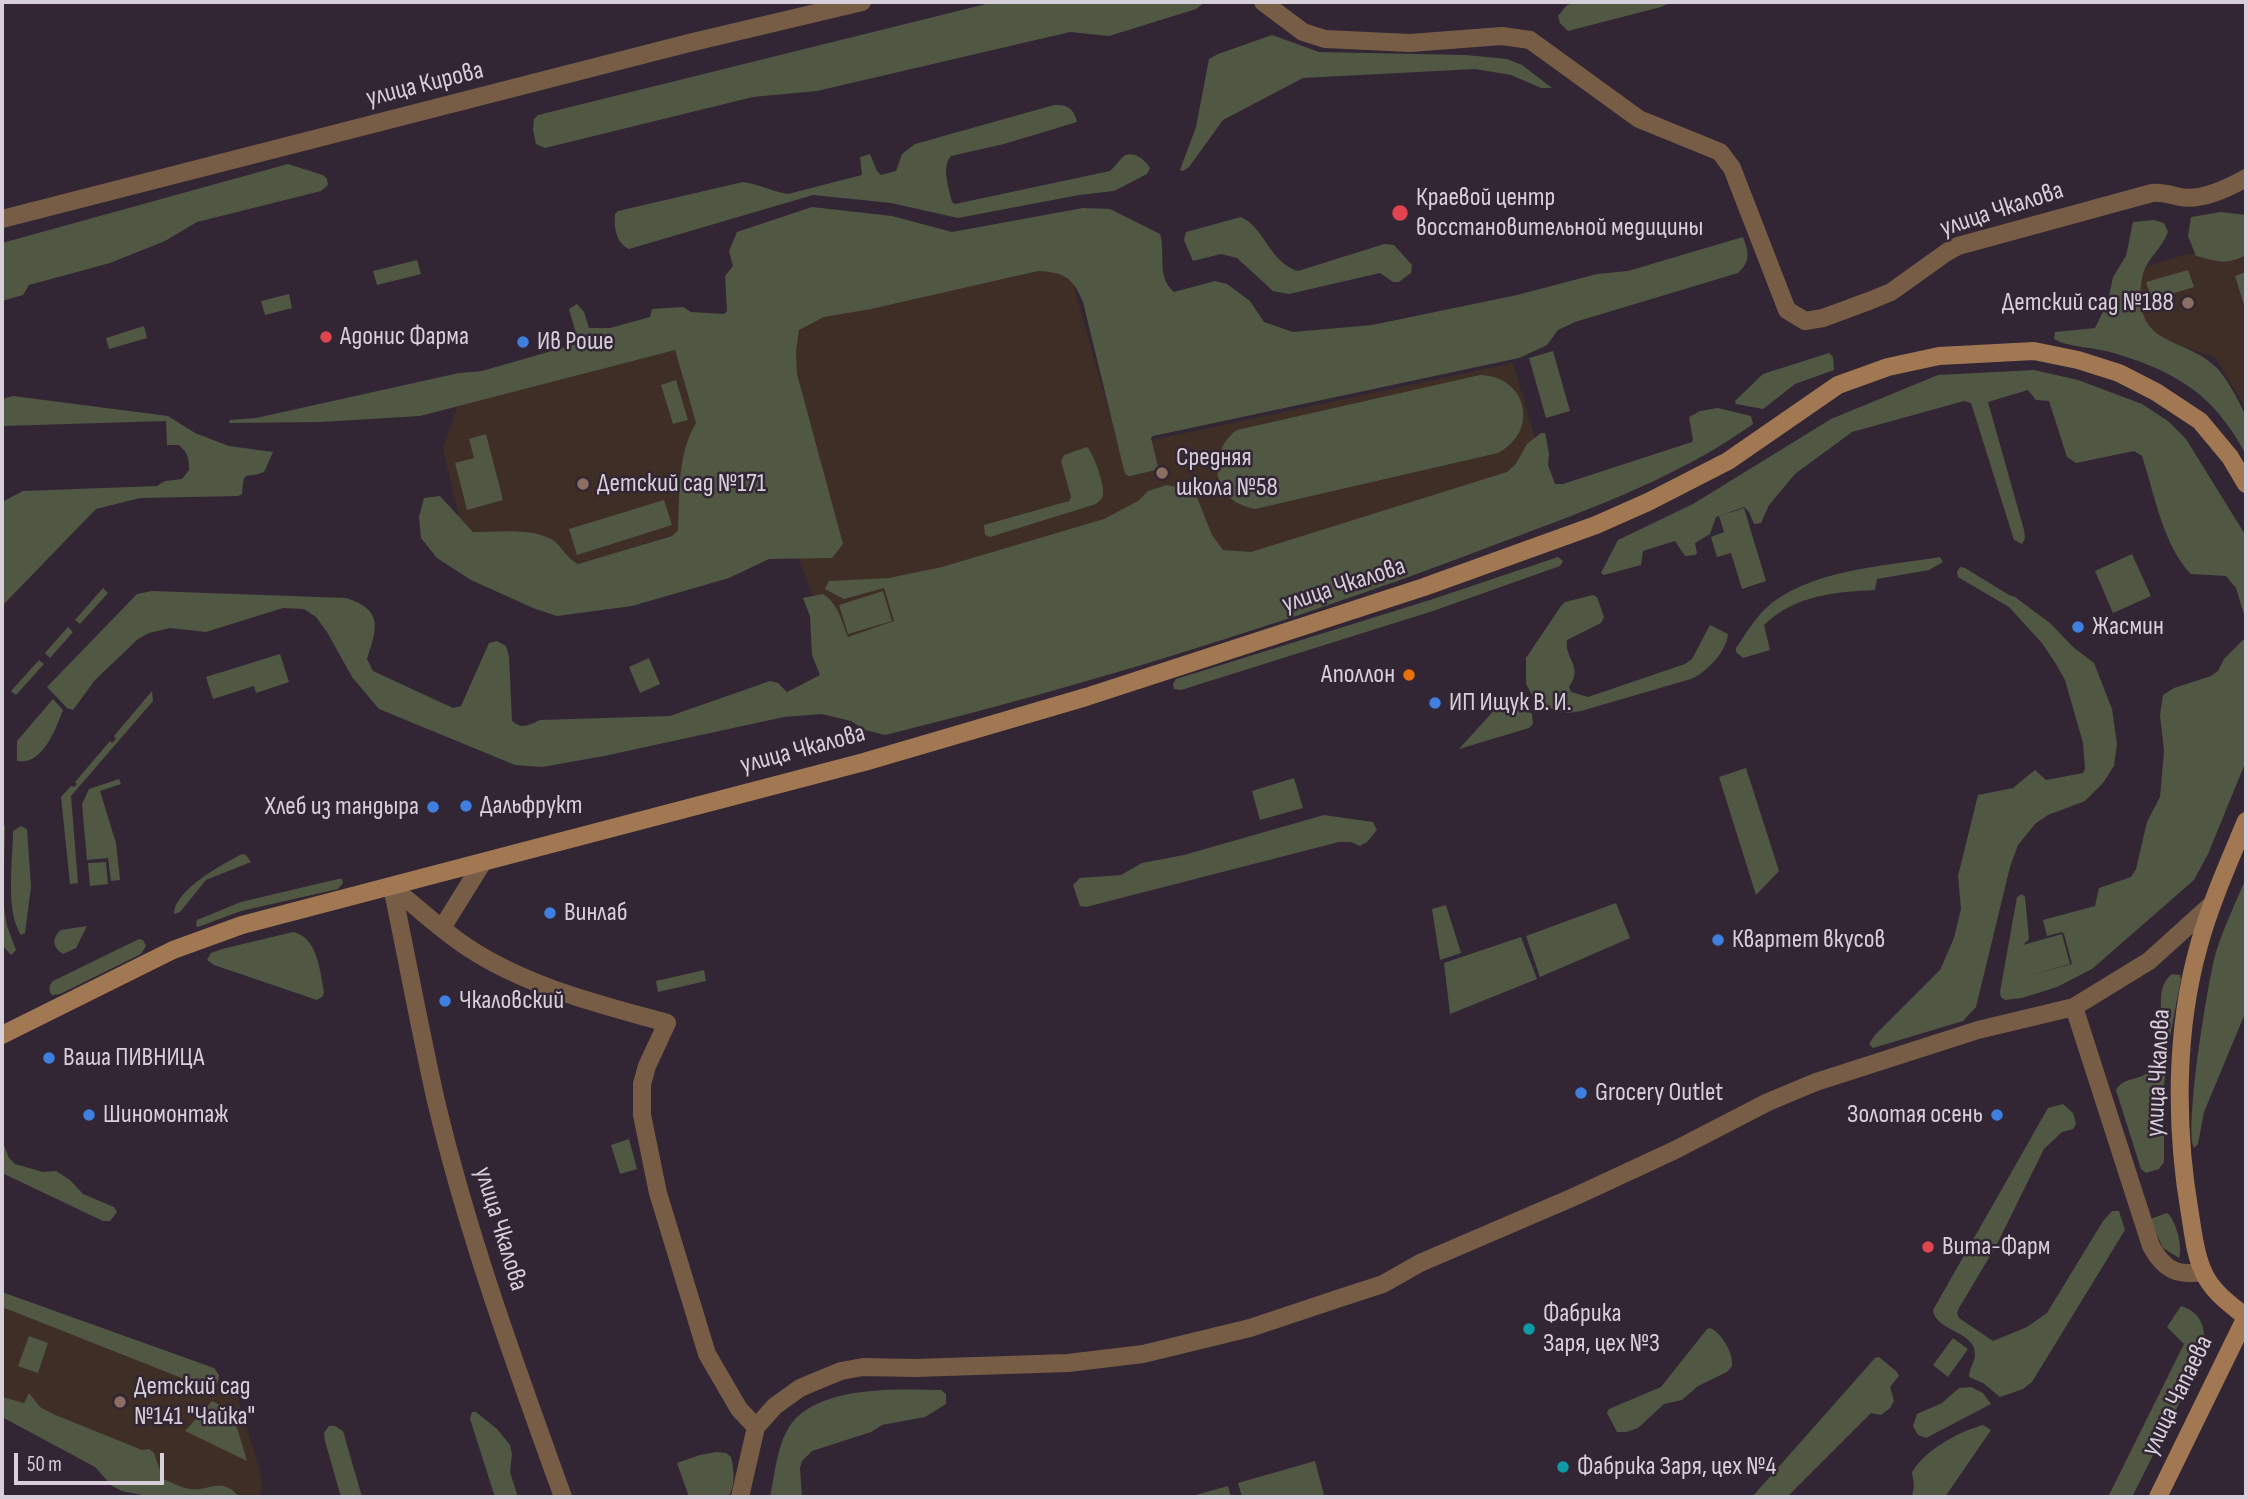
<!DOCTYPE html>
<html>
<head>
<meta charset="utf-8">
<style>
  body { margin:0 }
  #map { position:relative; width:2248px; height:1499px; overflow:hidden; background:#322635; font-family:"Sofia Sans Condensed",sans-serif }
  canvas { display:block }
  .frame { position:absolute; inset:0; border:4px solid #d7cfd9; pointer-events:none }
  .scale { position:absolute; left:14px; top:1453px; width:150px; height:32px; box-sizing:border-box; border:4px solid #d7cfd9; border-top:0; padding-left:9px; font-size:21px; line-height:24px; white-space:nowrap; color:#d7cfd9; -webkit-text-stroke:5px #322635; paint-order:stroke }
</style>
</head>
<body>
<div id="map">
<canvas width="2248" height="1499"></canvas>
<div class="frame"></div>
<div class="scale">50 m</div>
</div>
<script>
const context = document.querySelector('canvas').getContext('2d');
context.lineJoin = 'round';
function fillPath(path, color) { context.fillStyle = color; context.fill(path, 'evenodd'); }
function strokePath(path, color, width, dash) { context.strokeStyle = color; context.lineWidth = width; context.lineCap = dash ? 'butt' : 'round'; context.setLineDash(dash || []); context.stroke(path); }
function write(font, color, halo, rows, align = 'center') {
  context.font = font + ' "Sofia Sans Condensed",sans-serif'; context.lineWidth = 5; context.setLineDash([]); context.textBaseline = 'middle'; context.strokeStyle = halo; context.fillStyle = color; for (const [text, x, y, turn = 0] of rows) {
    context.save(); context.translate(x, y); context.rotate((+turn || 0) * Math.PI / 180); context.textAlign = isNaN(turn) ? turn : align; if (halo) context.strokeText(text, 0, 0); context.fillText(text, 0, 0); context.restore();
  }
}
const education = new Path2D(`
  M2246 248V408L2215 357 2137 331 2124 274 2187 254Z
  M1065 255 1119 447 1513 363 1556 510 865 729 775 498 797 335 816 302Z
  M673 345 724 519 582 563 501 571 465 541 443 449 458 405Z
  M7 1301 235 1388 262 1479 260 1497H187L2 1416V1316Z`);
const green = new Path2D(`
  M994 2H1205L1196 9 1109 36 1070 32 817 91 753 97 545 148 536 144 533 130 534 119 538 115Z
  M1579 2H1672L1661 7 1568 31 1560 23 1558 16 1567 5Z
  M1272 35 1319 52 1466 55 1507 59 1522 65 1552 88H1541L1511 75 1475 69 1303 78 1223 120 1189 167 1183 171 1180 170 1196 127 1209 59 1218 54Z
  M1054 105C1068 104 1074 109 1077 122L1004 144 951 156C941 167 949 188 952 202L955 204 1110 171C1115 167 1119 160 1124 156 1133 150 1146 160 1150 168L1147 174 1114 191 1079 195 958 218 891 203 813 195 629 249C616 243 614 228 615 214L618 211 743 182C759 184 773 192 788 194L862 175 860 157 870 154 877 171 881 175 896 171 902 154 915 144Z
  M288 164 323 175 327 179 328 185 321 191 197 222 165 241 110 263 29 285 23 295 2 301V243Z
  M812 207 892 216 952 232 1083 208 1110 209 1160 234C1166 254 1156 277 1174 292L1215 281 1227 284 1250 301 1264 322 1293 332 1372 325 1517 295 1597 274 1628 271 1743 237C1749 253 1751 261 1738 273L1575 322 1558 330 1547 345 1519 358 1153 436 1151 438 1158 467 1156 470 1130 476 1126 475 1124 470 1083 302C1073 278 1065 272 1038 271L871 309 824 317 799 330 796 351 797 374 843 544 832 558 769 559 729 578 632 606 557 616 533 608 471 580 437 558 421 538 419 517 424 498 440 496 473 532C497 532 535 527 554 541 563 548 567 559 578 564L672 536 678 530C680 494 677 454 696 423L675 350 420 416 321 422 229 423 230 420 256 418 459 373 482 371 576 344 578 341 569 309 577 304 584 312 589 328H610L650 317 652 309 683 307 691 312 724 314 727 311 725 276 733 266 729 251 737 232Z
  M2221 212 2246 215V255C2225 266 2217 261 2196 256L2188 236 2191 217Z
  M1241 217C1264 227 1270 263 1298 271L1384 244 1394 245 1412 265 1411 273 1399 282H1393L1380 273 1289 294 1273 291 1237 258 1221 254 1193 261 1184 240 1186 232Z
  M2154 220 2164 223 2168 232C2162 249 2145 260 2142 278 2131 348 2182 335 2216 367 2226 377 2242 405 2246 418 2248 429 2246 444 2246 455 2240 444 2234 433 2226 423 2198 383 2152 363 2106 351 2089 347 2068 347 2054 339L2055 332 2095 328 2108 301 2113 277 2126 256 2133 222Z
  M417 260 421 274 377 285 373 271Z
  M2188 270 2194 287 2152 300 2146 282Z
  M2246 272V304L2244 305 2235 276Z
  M289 294 292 308 265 315 261 301Z
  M144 326 147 338 109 349 106 338Z
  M1553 351 1570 411 1546 418 1529 358Z
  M1829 353 1833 357 1834 370 1795 384 1763 409 1736 404 1735 401 1763 374Z
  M2034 370 2078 380 2142 404 2168 421 2186 439 2246 536V621L2236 588 2226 576 2191 574C2163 546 2154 492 2142 456L2134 451 2076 463 2067 457 2049 401 2036 400 2028 390 1988 402 2024 530 2025 538 2022 544 2014 540 1971 403 1964 401 1852 432 1795 474 1769 505 1761 523 1754 524 1749 512 1744 507 1716 517 1710 534 1695 543 1697 553 1695 555 1685 556 1675 541 1643 551 1641 565 1604 575 1601 573 1618 540 1693 504 1831 419 1938 375Z
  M1480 375C1527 376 1540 431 1498 453L1255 509C1246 507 1237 504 1230 498 1209 479 1216 444 1237 430Z
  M676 380 688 420 673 424 661 385Z
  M13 396 168 416 195 433 229 446 273 452 264 472C245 480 244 467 242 494L238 496 140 498 96 509 2 606V502L23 491 157 486 165 481 182 479 189 470C189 458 188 453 179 445H167L166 421 2 426V399Z
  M1718 408 1751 416 1753 424C1672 482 1573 515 1481 550 1286 624 1087 685 885 735L865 730 851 721 822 714 784 717 604 756 542 767 515 765 379 709 352 677 327 632 316 617 304 609 283 608 206 632 170 628 149 633 138 639 95 680 73 710 67 708 47 687 137 594 152 591 346 598C384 610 377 628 367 659L373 671 453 708 461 706 489 643 497 641 506 646 509 656 512 721C522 730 529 725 540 720L670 716 770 681 778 683 787 692 820 675 812 655 810 616 803 598 823 594C839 605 841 620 848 637L894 621 884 588 844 599 825 589 829 581 889 578 942 567 1104 519 1138 501 1148 491 1167 485 1184 489 1196 495 1212 535 1223 550 1251 552 1507 472 1515 465 1527 444 1541 433H1545L1546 437 1549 454 1548 465 1555 484H1563L1692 442 1693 440 1689 417 1700 411Z
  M486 434 503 500 467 510 455 463 474 458 469 439Z
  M1087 447C1094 454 1105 486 1103 495 1102 500 1099 501 1096 504L990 537 985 535 984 525 1069 501 1071 497 1061 461 1064 455Z
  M664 500 672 525 577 555 569 529Z
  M1744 508 1766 581 1742 589 1731 553 1717 557 1711 537 1724 532 1719 516Z
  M2132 554 2151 596 2113 613 2095 571Z
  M1558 557 1563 561 1560 566 1433 611 1181 690 1174 689 1173 684 1176 679 1430 600Z
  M1940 557 1943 562 1929 570 1877 579 1875 590C1835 592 1795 595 1764 625L1770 650 1743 658 1736 652V648C1745 635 1754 620 1765 609 1806 570 1885 566 1940 557Z
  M1960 567 1965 568 2009 595 2015 597 2050 623 2073 647 2094 663 2112 709 2117 744 2114 766 2103 783 2085 801 2048 815 2036 823 2018 845 2010 867 1976 1007 1963 1021 1873 1048 1869 1044 1875 1035 1940 970 1954 938 1961 909 1958 876 1978 795 2013 788 2035 770 2046 780 2083 773 2085 769 2083 743 2065 680 2056 664 2042 643 2009 607 1958 577 1957 572Z
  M103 588 108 593 80 624 75 620Z
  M883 591 892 621 848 634 839 605Z
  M1593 595 1597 597 1604 617 1601 623 1567 640C1564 659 1584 666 1569 687L1571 692 1588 697 1685 664 1692 659 1710 625 1728 634C1727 651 1706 673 1691 679L1581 711 1568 713 1546 707 1532 695 1526 684V658L1561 606 1565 602Z
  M68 627 73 632 50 658 45 653Z
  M2246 637V761L2208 854 2194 880 2092 969 2057 987 2022 998 2005 1000 2001 997 2000 992 2017 897 2022 894 2025 897 2029 939 2023 945 2062 934 2070 964 2027 976 2072 964 2064 934 2062 932 2047 936 2043 920 2095 906 2099 888 2131 877 2136 869 2147 822 2160 797 2164 751 2160 715 2163 695 2174 688 2211 676 2218 671 2224 659Z
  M280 654 289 682 256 693 254 686 213 699 206 677Z
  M649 658 660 684 640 693 629 667Z
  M39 660 44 664 16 695 11 691Z
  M152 691 153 701 71 796 78 883 70 884 61 797 71 786 74 787 77 784 75 782 110 741 112 743 116 739 114 736Z
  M1513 698 1532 714 1533 724 1529 728 1459 749 1499 705Z
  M53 699 63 710C56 728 43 766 17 761V741Z
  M1746 768 1779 871 1756 895 1719 777Z
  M1294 778 1303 808 1260 820 1252 791Z
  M119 779 121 784 100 791 116 843 120 880 111 881 108 858 87 860 82 804 89 789Z
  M1324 815 1373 822 1377 830 1367 842 1360 846 1351 842H1339L1086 907 1080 906 1073 885 1080 878 1121 875 1142 863 1184 855Z
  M2 823 5 826 3 901 7 926 16 950 11 955 2 945Z
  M21 826 27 829 31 887 25 933 21 935C5 911 13 860 13 831Z
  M242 854 246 855 251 862 206 880 180 912 174 914C174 890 223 864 242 854Z
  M106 862 108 884 90 886 88 863Z
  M2246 878V1011L2204 1112 2198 1144 2194 1148C2184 1128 2208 979 2216 952 2224 927 2236 902 2246 878Z
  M338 879H342L343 883 338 889 241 911 198 927 196 925 197 920 241 902Z
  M1616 903 1630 938 1540 977 1526 936Z
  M1446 905 1461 953 1440 960 1432 909Z
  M87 926 76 948 63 954C53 948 51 938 61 930Z
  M293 932C318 937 320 972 324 992L323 996 317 1000 214 965 207 960 211 953 222 949Z
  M1521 937 1537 979 1450 1014 1444 963Z
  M139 939 143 940 146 946 141 954 60 994 52 995C48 991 49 985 53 981Z
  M704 970 706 981 658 992 656 981Z
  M2172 974 2180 975 2181 979 2168 1047 2164 1086V1162L2159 1169 2146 1173 2141 1169 2116 1090C2124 1076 2142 1081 2150 1070 2154 1057 2159 1044 2161 1032 2164 1013 2154 988 2172 974Z
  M2063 1104 2073 1113 2076 1124 2073 1129 2062 1132 2044 1149 1996 1246 1959 1308 1957 1313 1959 1318 1993 1341 2027 1327 2047 1313 2103 1221 2112 1211H2119L2125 1230 2032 1382 2023 1389 2000 1397 1983 1383 1969 1377C1969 1369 1975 1362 1975 1354 1975 1331 1935 1331 1933 1310L2048 1108Z
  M629 1139 637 1169 620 1174 611 1145Z
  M2 1140 9 1158 15 1164 43 1172 56 1171 70 1180 83 1194 114 1207 117 1212 110 1221H103L2 1173Z
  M2167 1213C2176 1220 2183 1247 2179 1258L2163 1248 2150 1219Z
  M2 1292 214 1368 219 1375 218 1383 207 1388 2 1307Z
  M2181 1306C2208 1314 2207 1340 2200 1362L2132 1497H2108L2184 1344 2167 1327Z
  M1710 1328C1721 1332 1734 1354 1732 1366L1727 1372 1698 1386 1682 1400 1664 1404 1638 1428 1626 1432H1617L1607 1413 1609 1409 1661 1387 1707 1329Z
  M29 1336 48 1343 38 1373 18 1366Z
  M1953 1338 1968 1349 1948 1377 1933 1365Z
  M1879 1357 1897 1372 1899 1376 1890 1387 1894 1401 1890 1408 1881 1415 1871 1413 1787 1497H1752L1875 1358Z
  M1971 1387 1983 1393 1991 1404 1926 1438 1918 1435 1913 1426 1917 1414 1942 1403 1959 1388Z
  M941 1390 946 1394V1404L925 1417 882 1425 871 1432 812 1451 802 1461 800 1468 802 1497H770C775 1474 777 1444 791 1424 820 1385 898 1389 941 1390Z
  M29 1393 40 1407 53 1414 142 1450 149 1449 154 1453 163 1479C171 1482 182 1488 191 1489 209 1491 223 1476 239 1497H152L122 1491 112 1486 95 1467 2 1417V1397L24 1403Z
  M212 1401 232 1411 247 1461 185 1431Z
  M472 1412H476L497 1429 510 1445 512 1454 510 1472 518 1497H495L470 1419Z
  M1983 1425 1991 1430 1945 1497H1912L1914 1486 1912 1472C1926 1450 1957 1432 1983 1425Z
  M329 1426H335L343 1431 362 1497H341L325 1441 324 1433Z
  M716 1452 726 1453 731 1457C734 1469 736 1487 728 1497H689L677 1463 700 1455Z
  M1315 1461 1324 1495 1317 1497H1242L1238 1483Z
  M1228 1486 1231 1497H1189Z`);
const minor = new Path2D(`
  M1263 2 1303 32 1325 39 1410 43 1502 36 1530 40 1639 119 1720 152 1732 168 1787 310 1805 321 1823 318 1869 301 1891 292 1947 252 1958 246 2152 193C2163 192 2170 195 2180 197 2202 201 2228 188 2246 178
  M392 887C417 907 441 930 467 947 527 987 599 1004 667 1023L647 1066 642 1084V1115L658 1193 707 1354 739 1409 756 1427
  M392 887C407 958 420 1030 436 1101 468 1236 516 1367 563 1497
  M442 928 483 862
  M2074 1007 2151 1246C2164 1270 2177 1276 2203 1272
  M740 1497 756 1427 775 1406 800 1388 819 1380 841 1371 863 1367 915 1368 1068 1363 1143 1354 1250 1328 1343 1297 1383 1284 1420 1263 1576 1196 1675 1150 1768 1102 1816 1082 1978 1030 2074 1007 2149 961 2211 905`);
const tertiary = new Path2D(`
  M2 219 689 43 862 2`);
const secondary = new Path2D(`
  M2 1035 173 950 242 925 864 762 1086 697 1424 587 1596 525 1648 502 1728 461 1838 385 1888 367 1939 356 2034 351 2078 360 2119 373 2156 392 2200 421 2230 457 2246 484
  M2246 1317C2230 1304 2211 1291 2203 1271 2195 1254 2193 1232 2190 1214 2175 1127 2175 1030 2199 945 2211 902 2229 862 2246 821
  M2158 1497 2246 1317`);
const markers = [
  [1400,213,9,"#e0444e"],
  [2188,303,7,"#8d6e63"],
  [326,337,7,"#e0444e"],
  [523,342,7,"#3f7fe0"],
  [1162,473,7,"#8d6e63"],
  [583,484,7,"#8d6e63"],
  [2078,627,7,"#3f7fe0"],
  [1409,675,7,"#e8710a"],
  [1435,703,7,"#3f7fe0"],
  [466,806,7,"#3f7fe0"],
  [433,807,7,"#3f7fe0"],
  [550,913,7,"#3f7fe0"],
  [1718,940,7,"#3f7fe0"],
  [445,1001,7,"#3f7fe0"],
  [49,1058,7,"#3f7fe0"],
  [1581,1093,7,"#3f7fe0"],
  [89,1115,7,"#3f7fe0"],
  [1997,1115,7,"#3f7fe0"],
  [1928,1247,7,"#e0444e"],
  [1529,1329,7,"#0f9aa8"],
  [120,1402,7,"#8d6e63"],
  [1563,1467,7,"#0f9aa8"]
];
const streetNames = [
  ["улица Кирова",425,85,-14],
  ["улица Чкалова",2002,210,-18],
  ["улица Чкалова",1344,586,-18],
  ["улица Чкалова",803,750,-15],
  ["улица Чкалова",2159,1073,-87],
  ["улица Чкалова",500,1229,73],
  ["улица Чапаева",2178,1396,-64]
];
const poiNames = [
  ["Краевой центр",1416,198],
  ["восстановительной медицины",1416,228],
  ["Детский сад №188",2174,303,"right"],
  ["Адонис Фарма",340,337],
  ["Ив Роше",537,342],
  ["Средняя",1176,458],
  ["школа №58",1176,488],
  ["Детский сад №171",597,484],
  ["Жасмин",2092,627],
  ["Аполлон",1395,675,"right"],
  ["ИП Ищук В. И.",1449,703],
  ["Дальфрукт",480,806],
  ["Хлеб из тандыра",419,807,"right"],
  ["Винлаб",564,913],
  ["Квартет вкусов",1732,940],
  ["Чкаловский",459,1001],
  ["Ваша ПИВНИЦА",63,1058],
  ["Grocery Outlet",1595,1093],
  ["Шиномонтаж",103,1115],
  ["Золотая осень",1983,1115,"right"],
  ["Вита-Фарм",1942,1247],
  ["Фабрика",1543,1314],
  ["Заря, цех №3",1543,1344],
  ["Детский сад",134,1387],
  ["№141 \"Чайка\"",134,1417],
  ["Фабрика Заря, цех №4",1577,1467]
];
fillPath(education, '#3f2e25');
fillPath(green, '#505743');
strokePath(minor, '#775d46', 18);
strokePath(tertiary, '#775d46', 18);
strokePath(secondary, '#a27853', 18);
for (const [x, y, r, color] of markers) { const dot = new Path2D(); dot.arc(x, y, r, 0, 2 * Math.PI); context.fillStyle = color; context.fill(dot); strokePath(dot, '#322635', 2.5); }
write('26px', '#d7cfd9', '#322635', streetNames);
write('26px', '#d7cfd9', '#322635', poiNames, 'left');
</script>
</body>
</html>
